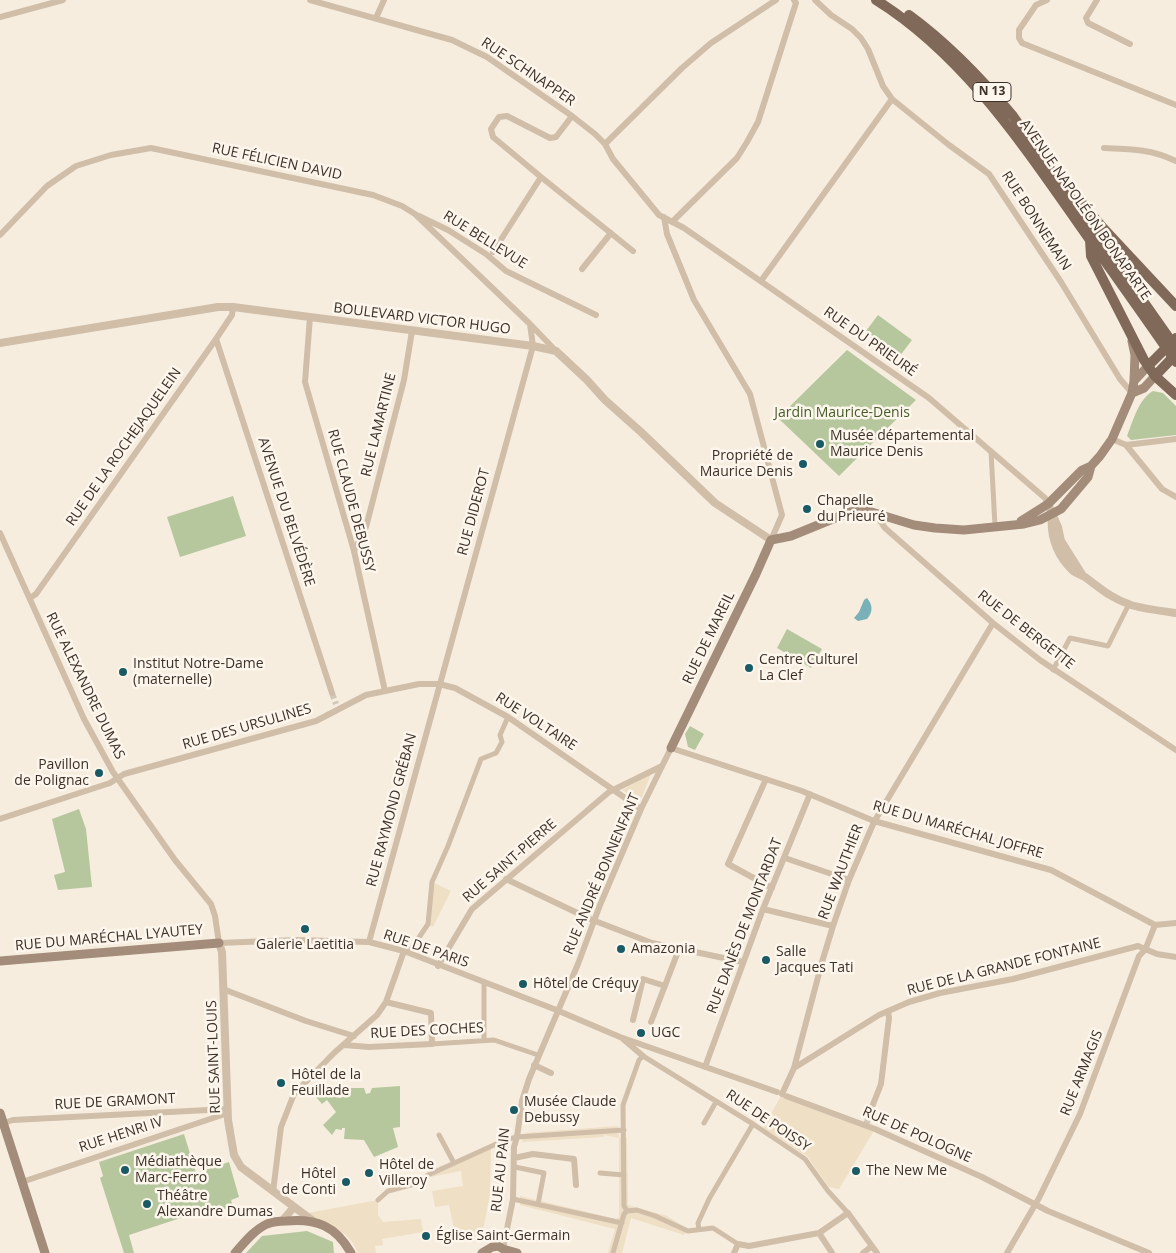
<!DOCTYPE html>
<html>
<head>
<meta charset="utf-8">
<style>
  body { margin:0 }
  canvas { display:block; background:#f6eddf }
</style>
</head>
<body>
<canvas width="1176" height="1253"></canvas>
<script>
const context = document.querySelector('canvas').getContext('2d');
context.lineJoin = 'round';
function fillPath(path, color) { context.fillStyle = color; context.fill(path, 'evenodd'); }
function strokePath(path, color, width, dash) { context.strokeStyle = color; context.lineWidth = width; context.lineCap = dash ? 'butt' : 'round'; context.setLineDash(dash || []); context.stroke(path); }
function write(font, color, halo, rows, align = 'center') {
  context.font = font + ' "Open Sans",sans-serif'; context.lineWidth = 5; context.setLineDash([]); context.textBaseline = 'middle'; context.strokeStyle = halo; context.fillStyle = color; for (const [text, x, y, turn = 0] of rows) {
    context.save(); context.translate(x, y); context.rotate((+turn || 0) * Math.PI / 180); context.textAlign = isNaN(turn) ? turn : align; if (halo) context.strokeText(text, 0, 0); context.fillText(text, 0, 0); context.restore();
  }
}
const green = new Path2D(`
  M878 315 912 340 899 357 866 331Z
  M847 350 916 400 839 476 778 418Z
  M1153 391 1163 393 1176 406V435L1131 440 1127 436C1134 419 1138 400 1153 391Z
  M233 496 246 536 180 557 167 517Z
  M787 629 822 649 811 668 777 648Z
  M690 726 704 734 695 750 688 747 685 734Z
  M79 809 86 829 92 887 58 890 54 875 65 872 52 819Z
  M400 1086V1127L393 1128 398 1147 374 1157 364 1140 344 1139 345 1128H342V1130L336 1129 332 1135 323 1125 336 1112 327 1100 322 1104 316 1097 330 1088 332 1091 334 1090 339 1098 348 1095 346 1088H364L366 1094 370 1093 372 1088Z
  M184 1134 196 1173 229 1162 239 1197 231 1200 233 1206 222 1210 220 1205 129 1235 134 1253H124L100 1178 103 1176 99 1162Z
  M307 1231 333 1242 334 1253H246L262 1236Z`);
const plaza = new Path2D(`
  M651 774 640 802 622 790Z
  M432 882 451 891 433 927 428 924Z
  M782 1094 875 1129 839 1189 829 1187 808 1157 763 1128Z
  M618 1126 619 1138 627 1137 628 1205 667 1216 688 1229 684 1235 631 1218 622 1253H608L615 1229 520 1205V1196L616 1219 619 1217V1138L604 1135V1137L522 1142 525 1133Z
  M491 1145 490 1194 482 1235 465 1240 463 1232 454 1229 449 1205 435 1207 432 1191 463 1186 461 1171 430 1177Z
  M378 1200V1215L383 1222 421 1219 423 1232 382 1239 383 1245 375 1246 376 1253H358L353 1243 345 1234 310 1216 308 1213Z`);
const water = new Path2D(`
  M867 598C873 605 873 612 867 619L858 621 854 618 859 612 864 600Z`);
const minorTunnel = new Path2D(`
  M332 693 336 704
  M866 1125 872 1107`);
const pedestrian = new Path2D(`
  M991 451 995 526
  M1053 670 1070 638 1108 646 1129 604
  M404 951 412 948 428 924 432 882 448 846 481 759 496 753 502 742 500 735 508 717
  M484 982V1040
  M432 1044 494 1040 538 1055
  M704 1123 716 1102
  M439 1135 454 1163
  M515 1167 544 1173 538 1204
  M600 1173 624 1175
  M513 1199 622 1223
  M378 1200 388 1191 422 1182 428 1175 505 1140 517 1137 624 1130
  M627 1211 624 1206 623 1105 639 1060 643 1056 753 1124 805 1159 828 1191 848 1213
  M627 1211 637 1210 655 1216 688 1231 713 1228 738 1244
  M699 1229 698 1223 709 1199 753 1124
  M613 1253 624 1214 627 1211`);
const minor = new Path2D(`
  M310 0 452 40 487 57 572 116 595 134 605 144 613 159 659 215 684 228 929 398 1045 498 1048 504
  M815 0 831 15 852 29 861 38 868 49 883 86 892 99 949 145 989 174 1061 282 1120 379 1132 393
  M1047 0 1036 5 1019 30V38L1022 43 1176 105
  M1097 0 1086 18 1088 23 1130 44
  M0 17 63 0
  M376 18 384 0
  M605 144 682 68 711 43 776 0
  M1104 148C1131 149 1151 149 1176 161
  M541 177 633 251
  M419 216 448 230 486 254 506 271 596 315
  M664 217 667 234 694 300 750 394 782 515 771 540
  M672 222 737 158 747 142 758 122 794 9 796 3 794 0
  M0 235 47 186 76 166 111 155 151 148 373 195 402 206 415 214 530 324 533 346 369 942
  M493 252 541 177 493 137 491 129 499 117 507 116 550 138 556 137 572 116
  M582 269 611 233
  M761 281 892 99
  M310 317 305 382 354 551 385 691
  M531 325 556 351
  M216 339 332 693
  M1112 439 1126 445 1176 439
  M1126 445 1162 489 1176 497
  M875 513 885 528 993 623 1040 660 1176 750
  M0 533 84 719 113 772 175 860 211 904 215 916 219 943 296 940 369 942 404 951 554 1009 620 1037 777 1092
  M354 551 366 527 404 380 412 331
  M30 598 36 594 216 339 232 315 233 307
  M766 779 728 864 772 888
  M0 819 110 783 124 774 316 721 366 695 419 684H439L455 688 508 717 641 809
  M785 858 849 880
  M506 879 590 919 652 943 743 962
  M763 909 833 926
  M438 966 472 909 609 792 662 766
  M223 989 306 1021 354 1036
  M633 1020 643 979 665 986
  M651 1022 679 949
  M623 1039 643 1056
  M344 1045 369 1047 432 1044 431 1013 386 1002
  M534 1065 551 1073
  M705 1067 763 909 810 794
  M794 1068 879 1015 909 1002 940 993 1013 979 1138 946 1157 954 1176 957
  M782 1094 794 1068 822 962 833 926 849 880 874 822 993 623
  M786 1096 875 1129 982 1177 1048 1211 1149 1253
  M872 1107 881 1084 889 1018 888 1011
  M3 1123 13 1120 228 1109
  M514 1158 533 1154 574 1159 576 1185
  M22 1182 228 1113
  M273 1192 281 1127 294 1094 334 1053 377 1015 386 1002 404 951
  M819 1233 832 1253
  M503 1249 513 1199 514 1147 517 1137 522 1101 529 1079 578 964 600 905 641 809 671 748 802 791 874 821 1051 870 1155 925 1176 923
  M734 1253 738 1244 749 1246 819 1233 848 1213 877 1253
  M863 1253 872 1246
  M1007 1253 1039 1198 1080 1114 1139 956 1145 950 1155 925`);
const tertiary = new Path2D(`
  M0 343 218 307H233L533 346 556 351 587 380 605 400 641 432 715 503 771 540
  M1048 504 1058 527 1061 541 1083 576
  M1052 514C1050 535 1056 554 1072 570 1075 573 1081 575 1085 577 1100 588 1112 599 1131 605 1145 609 1161 611 1176 613
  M219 943 222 952 228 1120 234 1155 241 1167 313 1221
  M282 1221 294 1207`);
const secondary = new Path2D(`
  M1132 341 1135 355 1134 381
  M1132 393 1144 388 1155 376
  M1021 521 1048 504 1082 470 1091 466 1100 456 1112 439 1132 393 1134 381 1148 366
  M671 748 756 574 771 540 791 536 850 512 865 510 914 525 935 528 964 530 1024 524 1040 520 1061 509 1088 477 1091 466
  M0 961 219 943
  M0 1113 45 1253
  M235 1253C244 1243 254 1230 267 1224 272 1222 280 1221 286 1221 316 1218 336 1226 351 1253
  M482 1253 492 1247 498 1246 503 1249 517 1253`);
const primary = new Path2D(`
  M876 0C961 53 1019 139 1076 220 1109 267 1143 314 1176 362
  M909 15C949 44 982 79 1013 116L1176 348
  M1078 201 1081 202 1103 228 1176 306
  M1090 240 1091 256 1144 360 1155 376 1176 395`);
const primaryBridge = new Path2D(`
  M1148 366 1176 338
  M1155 376 1176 354`);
const markers = [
  [820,444,5,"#195a64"],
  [803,464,5,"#195a64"],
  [807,509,5,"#195a64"],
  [749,668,5,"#195a64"],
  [123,672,5,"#195a64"],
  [99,773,5,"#195a64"],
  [305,929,5,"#195a64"],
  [621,949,5,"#195a64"],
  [766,960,5,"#195a64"],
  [523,984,5,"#195a64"],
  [641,1033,5,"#195a64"],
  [281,1083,5,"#195a64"],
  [514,1110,5,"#195a64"],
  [125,1170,5,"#195a64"],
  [856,1171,5,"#195a64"],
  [369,1173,5,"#195a64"],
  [346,1182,5,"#195a64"],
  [147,1204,5,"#195a64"],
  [426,1236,5,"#195a64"]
];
const shields = [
  [992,92,38]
];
const shieldNames = [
  ["N 13",992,92]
];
const streetNames = [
  ["RUE SCHNAPPER",528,72,34],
  ["RUE FÉLICIEN DAVID",277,162,12],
  ["AVENUE NAPOLÉON BONAPARTE",1085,210,55],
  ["RUE BONNEMAIN",1036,221,57],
  ["RUE BELLEVUE",485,240,32],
  ["BOULEVARD VICTOR HUGO",422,319,7],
  ["RUE DU PRIEURÉ",870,342,35],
  ["RUE LAMARTINE",379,425,-76],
  ["RUE DE LA ROCHEJAQUELEIN",124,447,-55],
  ["RUE CLAUDE DEBUSSY",351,501,75],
  ["AVENUE DU BELVÉDÈRE",286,512,72],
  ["RUE DIDEROT",474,512,-75],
  ["RUE DE BERGETTE",1026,630,38],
  ["RUE DE MAREIL",709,638,-64],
  ["RUE ALEXANDRE DUMAS",85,686,64],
  ["RUE VOLTAIRE",536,722,33],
  ["RUE DES URSULINES",247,727,-16],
  ["RUE RAYMOND GRÉBAN",392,810,-75],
  ["RUE DU MARÉCHAL JOFFRE",958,830,16],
  ["RUE SAINT-PIERRE",510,861,-41],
  ["RUE WAUTHIER",841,872,-69],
  ["RUE ANDRÉ BONNENFANT",602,874,-67],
  ["RUE DANÈS DE MONTARDAT",745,926,-69],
  ["RUE DU MARÉCHAL LYAUTEY",109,938,-5],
  ["RUE DE PARIS",426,949,19],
  ["RUE DE LA GRANDE FONTAINE",1004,967,-14],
  ["RUE DES COCHES",427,1031,-3],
  ["RUE SAINT-LOUIS",214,1057,-92],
  ["RUE ARMAGIS",1082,1073,-68],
  ["RUE DE GRAMONT",115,1102,-3],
  ["RUE DE POISSY",768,1121,34],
  ["RUE HENRI IV",121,1135,-18],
  ["RUE DE POLOGNE",917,1135,24],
  ["RUE AU PAIN",501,1170,-84]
];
const parkNames = [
  ["Jardin Maurice-Denis",842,413]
];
const poiNames = [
  ["Musée départemental",830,436],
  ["Maurice Denis",830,452],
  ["Propriété de",793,456,"right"],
  ["Maurice Denis",793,472,"right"],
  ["Chapelle",817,501],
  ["du Prieuré",817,517],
  ["Centre Culturel",759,660],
  ["La Clef",759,676],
  ["Institut Notre-Dame",133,664],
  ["(maternelle)",133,680],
  ["Pavillon",89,765,"right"],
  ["de Polignac",89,781,"right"],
  ["Galerie Laetitia",305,945,"center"],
  ["Amazonia",631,949],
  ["Salle",776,952],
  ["Jacques Tati",776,968],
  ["Hôtel de Créquy",533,984],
  ["UGC",651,1033],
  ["Hôtel de la",291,1075],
  ["Feuillade",291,1091],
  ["Musée Claude",524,1102],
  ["Debussy",524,1118],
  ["Médiathèque",135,1162],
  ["Marc-Ferro",135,1178],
  ["Hôtel de",379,1165],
  ["Villeroy",379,1181],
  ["The New Me",866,1171],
  ["Hôtel",336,1174,"right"],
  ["de Conti",336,1190,"right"],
  ["Théâtre",157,1196],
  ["Alexandre Dumas",157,1212],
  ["Église Saint-Germain",436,1236]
];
fillPath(green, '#b6c79d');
fillPath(plaza, '#efdfc5');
fillPath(water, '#7ab0b7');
strokePath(minorTunnel, '#d1c7bb', 6, [6, 3]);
strokePath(pedestrian, '#d0bea9', 5);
strokePath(minor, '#d0bea9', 6);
strokePath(tertiary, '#d0bea9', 8);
strokePath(secondary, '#a48c7a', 9);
strokePath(primary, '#806959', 10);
strokePath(primaryBridge, '#806959', 10);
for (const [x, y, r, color] of markers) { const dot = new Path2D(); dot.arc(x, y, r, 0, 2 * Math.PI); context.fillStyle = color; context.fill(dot); strokePath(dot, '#fcf6ed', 2); }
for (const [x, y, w] of shields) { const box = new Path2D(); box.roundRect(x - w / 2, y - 9.5, w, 19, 4); context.fillStyle = '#fcf6ed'; context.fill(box); strokePath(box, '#3d3129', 1); }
write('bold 12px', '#3d3129', null, shieldNames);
write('14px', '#3d3129', '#fcf6ed', streetNames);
write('14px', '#475e2a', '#fcf6ed', parkNames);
write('14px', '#3d3129', '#fcf6ed', poiNames, 'left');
</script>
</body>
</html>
